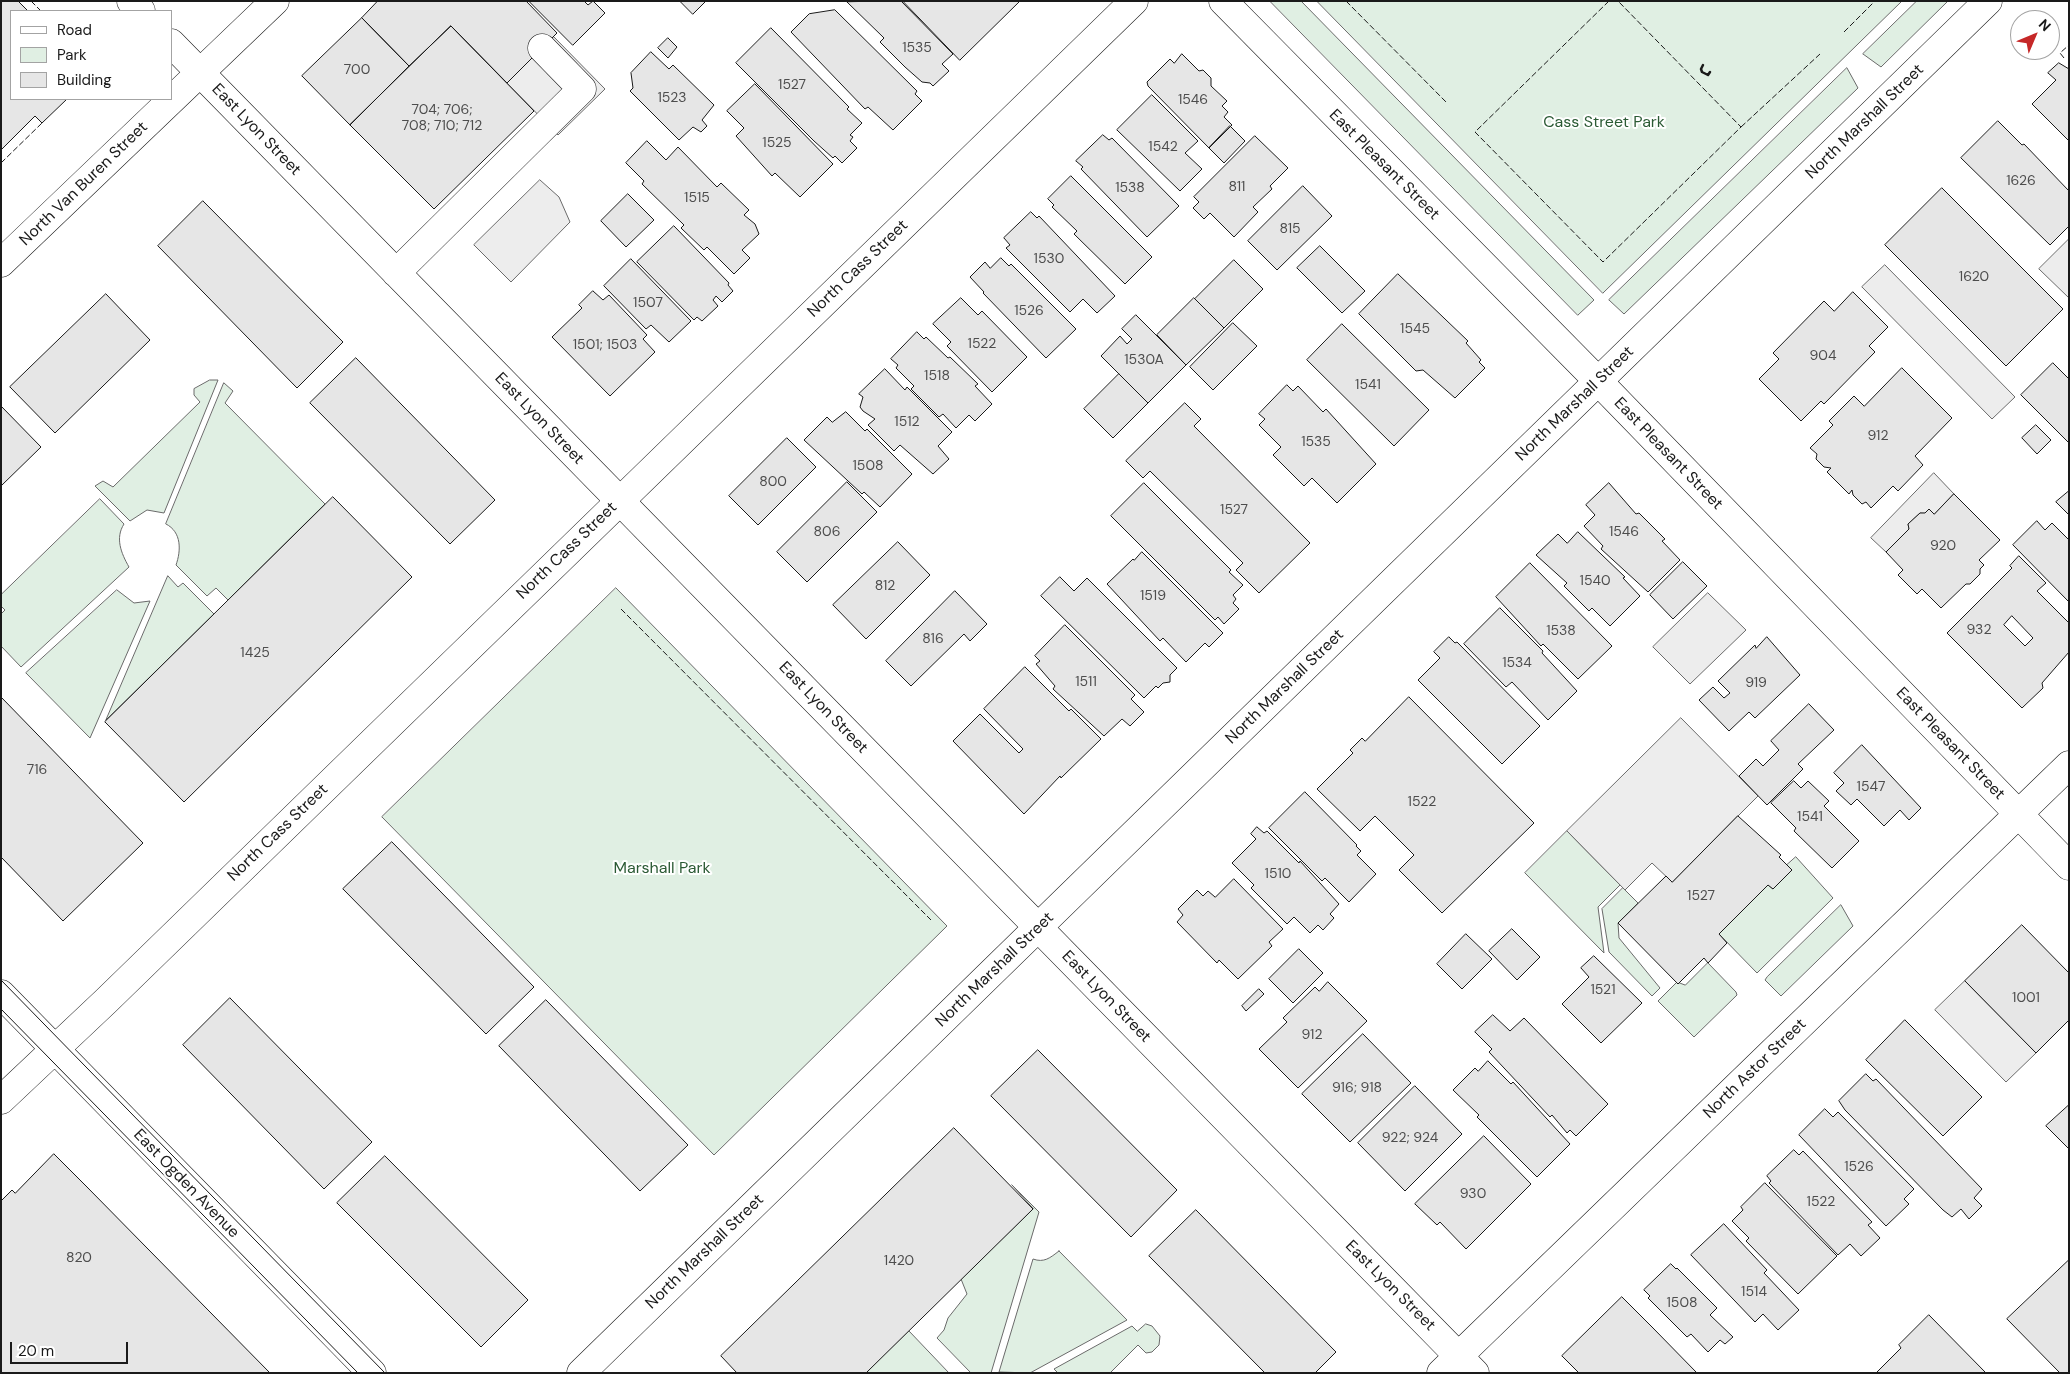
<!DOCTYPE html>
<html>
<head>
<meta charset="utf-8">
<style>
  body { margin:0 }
  #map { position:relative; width:2070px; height:1374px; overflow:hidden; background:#fff; font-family:"DM Sans",sans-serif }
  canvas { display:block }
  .frame { position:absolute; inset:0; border:2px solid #1a1a1a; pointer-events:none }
  .legend { position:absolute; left:10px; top:10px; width:162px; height:90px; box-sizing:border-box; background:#fff; border:1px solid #a3a3a3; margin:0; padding:6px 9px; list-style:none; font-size:15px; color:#1a1a1a }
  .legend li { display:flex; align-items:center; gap:10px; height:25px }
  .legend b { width:25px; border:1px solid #a3a3a3 }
  .north { position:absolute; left:2010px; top:10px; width:50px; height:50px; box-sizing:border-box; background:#fff; border:1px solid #a3a3a3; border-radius:50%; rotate:45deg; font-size:14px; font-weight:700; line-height:20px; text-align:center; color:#1a1a1a }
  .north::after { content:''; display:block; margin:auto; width:18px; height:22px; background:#c62828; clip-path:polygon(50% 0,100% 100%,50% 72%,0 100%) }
  .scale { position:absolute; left:10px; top:1342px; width:118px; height:22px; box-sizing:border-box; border:2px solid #1a1a1a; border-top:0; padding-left:6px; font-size:15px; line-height:18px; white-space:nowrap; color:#1a1a1a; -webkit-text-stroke:4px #fff; paint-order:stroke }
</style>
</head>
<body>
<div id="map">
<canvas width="2070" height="1374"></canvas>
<div class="frame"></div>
<ul class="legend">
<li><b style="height:6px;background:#fff"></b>Road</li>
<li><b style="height:14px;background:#e0efe3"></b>Park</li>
<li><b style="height:14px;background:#e6e6e6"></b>Building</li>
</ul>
<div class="north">N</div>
<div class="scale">20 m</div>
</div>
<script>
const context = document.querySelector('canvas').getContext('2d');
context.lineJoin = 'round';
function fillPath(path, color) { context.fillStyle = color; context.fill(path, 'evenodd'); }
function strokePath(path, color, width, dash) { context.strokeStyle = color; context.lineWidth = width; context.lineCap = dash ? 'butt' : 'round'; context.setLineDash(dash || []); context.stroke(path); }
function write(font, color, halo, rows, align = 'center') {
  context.font = font + ' "DM Sans",sans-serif'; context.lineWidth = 4; context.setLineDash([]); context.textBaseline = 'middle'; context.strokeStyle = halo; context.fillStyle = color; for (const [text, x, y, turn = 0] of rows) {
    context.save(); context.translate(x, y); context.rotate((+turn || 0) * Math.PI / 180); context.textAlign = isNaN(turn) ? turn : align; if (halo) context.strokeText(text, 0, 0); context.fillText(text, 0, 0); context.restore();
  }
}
const green = new Path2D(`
  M1270 1H1301L1594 300 1578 315Z
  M1317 1H1902L1603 293Z
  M1917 1H1948L1881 67 1863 54Z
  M1847 68 1858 88 1624 314 1609 300Z
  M210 380H218L164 513 147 510 130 521 95 486 103 481 113 487 200 402 194 395V389Z
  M224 383 233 391 225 403 325 504 228 600 216 588 207 596 176 565C181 551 182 532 166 524Z
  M100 499 124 524C115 538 121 553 129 567L21 667 1 646V614L5 610 1 606V595Z
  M168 576 178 587 183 583 214 614 106 720Z
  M616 588 947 926 714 1155 382 817Z
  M117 590 134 603 150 601 90 738 26 673Z
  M1567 831 1620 885 1598 907 1604 953 1525 873Z
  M1796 857 1833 898 1757 973 1719 934 1768 885 1773 889 1792 870 1787 865Z
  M1623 888 1638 903 1618 923 1619 938 1660 988 1652 996 1609 952 1602 909Z
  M1841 905 1853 926 1781 996 1765 980 1767 977Z
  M1708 963 1736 992 1737 995 1694 1037 1658 1001 1677 982 1685 985Z
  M1012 1185 1039 1212 991 1373H971L937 1338 944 1330 948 1318 967 1294 961 1279 1033 1209Z
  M1059 1251 1127 1320 1030 1373 999 1372 1033 1259C1044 1263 1050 1258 1059 1251Z
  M1146 1324 1152 1326 1160 1336 1159 1345 1152 1352 1146 1353 1138 1345 1110 1373H1058L1054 1369 1132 1326 1137 1331Z
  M909 1331 949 1373H866Z`);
const parking = new Path2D(`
  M554 37 605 89 558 135 507 83Z
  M540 180 559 197 570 222 511 282 474 245Z
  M2069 239V298L2039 269Z
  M1885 265 2015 397 1992 419 1862 287Z
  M1934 473 1954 494 1934 514 1920 513 1908 524 1909 529 1886 552 1871 538Z
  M1708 593 1746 630 1690 684 1653 647Z
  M1681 718 1758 796 1672 882 1652 863 1625 890 1567 831Z
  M1965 981 2036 1053 2006 1082 1935 1010Z`);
const building = new Path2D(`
  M1 1H18L28 11H11V99H67L42 123 35 116 1 150Z
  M378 1H526L557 33 507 83 451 26 409 66 362 18Z
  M529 1H584L588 5 593 1 605 13 573 45Z
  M680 1H706L693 14Z
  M901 1 953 54 942 64 949 71 933 86 930 83 922 82 905 67 880 42 884 38 847 2Z
  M903 1H1020L960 60Z
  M835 10 917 91 915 94 922 101 893 130 868 107 865 109 791 32 809 14Z
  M362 18 409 66 350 125 302 76Z
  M451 26 534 111 434 209 350 125Z
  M771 28 849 107 847 109 862 123 850 135 853 137 850 141 857 148 842 163 835 156 833 158 814 141 736 63Z
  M668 38 677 47 668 58 658 48Z
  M651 52 669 69 673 65 714 105 702 120 707 126 701 132 693 127 679 140 630 91 633 88 631 73Z
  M1182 54 1199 71 1203 70 1211 78V86L1227 101 1222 106 1228 112 1224 117 1232 125 1209 148 1148 86 1147 82 1170 59 1174 63Z
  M2059 63 2069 69V141L2032 104 2056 80 2048 73Z
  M755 84 833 164 800 197 775 173 772 176 736 136 744 128 727 111Z
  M1152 95 1198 141 1185 153 1202 169 1180 191 1117 130Z
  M1998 121 2022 145 2024 144 2069 191V226L2050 245 1961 158Z
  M1230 126 1245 141 1224 163 1209 148Z
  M1103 135 1109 140 1112 138 1179 206 1147 237 1081 169 1083 167 1076 161Z
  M1255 136 1288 168 1270 186 1272 189 1253 207 1258 212 1234 237 1210 213 1204 219 1193 208 1199 202 1194 197Z
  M647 141 666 160 678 147 717 187 721 183 749 210 744 215 755 224 759 234 742 250 750 258 734 274 707 247 704 250 681 228 684 225 642 184 644 181 626 163Z
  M1071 176 1152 257 1125 284 1074 234 1077 231 1052 207 1054 205 1048 199Z
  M1303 186 1332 216 1277 270 1248 241Z
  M1942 188 2063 309 2006 366 1885 245Z
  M628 194 654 220 626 247 601 221Z
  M203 201 343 342 297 388 158 246Z
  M1031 212 1037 218 1039 216 1115 296 1097 313 1083 299 1070 312 1006 248 1010 245 1004 238Z
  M674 226 729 283 728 285 733 291 722 302 716 296 713 300 718 306 702 321 697 317 694 320 637 262Z
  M1320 246 1365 291 1342 313 1297 268Z
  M1001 258 1009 266 1011 264 1076 329 1046 358 983 293 984 292 970 277 985 262 990 268Z
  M631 259 691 321 669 342 651 325 646 329 604 286Z
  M1234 260 1263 289 1224 328 1195 299Z
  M1398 274 1468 341 1466 343 1481 360 1479 362 1485 368 1455 398 1423 370 1416 371 1359 314Z
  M593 291 603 300 609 295 647 335 643 339 655 352 610 396 552 337 582 308 579 305Z
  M1853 292 1888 327 1869 346 1875 352 1824 404 1821 401 1801 421 1759 379 1779 359 1773 353 1824 301 1834 311Z
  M106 294 150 340 55 433 10 387Z
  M961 298 978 315 982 311 1027 357 992 392 947 346 951 342 933 324Z
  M1194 298 1224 328 1186 365 1157 335Z
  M1136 315 1186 365 1148 403 1101 356 1120 336 1127 344 1132 339 1122 329Z
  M1233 323 1257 346 1213 390 1190 367Z
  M1342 324 1429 410 1394 446 1307 360Z
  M917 332 924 339 926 337 948 358 950 357 978 384 975 386 992 404 975 421 969 415 956 428 943 414 939 417 911 389 914 386 896 368 898 365 891 359Z
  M356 358 495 500 450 544 310 403Z
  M2053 363 2069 379V443L2021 395Z
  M1902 368 1952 418 1915 456 1923 465 1898 491 1893 486 1871 508 1866 502 1862 504 1853 495 1852 490 1849 494 1827 472 1831 468 1824 467 1816 459 1817 454 1810 448 1833 425 1829 421 1854 396 1864 406Z
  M885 369 905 390 907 387 952 432 938 446 949 459 933 474 900 445 894 451 868 425 875 419 863 411 860 407 863 397 859 394Z
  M1119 374 1148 403 1113 438 1084 409Z
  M1287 385 1293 391 1298 386 1323 412 1326 409 1376 464 1337 503 1312 478 1304 486 1273 455 1281 447 1259 425 1265 419 1259 414Z
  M1185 403 1201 419 1194 426 1310 543 1259 593 1236 570 1243 563 1150 471 1143 478 1126 461Z
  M1 406 41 447 1 486Z
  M846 412 865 431 867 429 912 474 880 507 864 492 862 494 804 440 827 417 832 422Z
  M2036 425 2051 440 2037 454 2022 438Z
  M787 438 816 467 758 525 729 496Z
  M847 482 877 512 807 582 777 552Z
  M1144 483 1231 570 1229 572 1243 585 1233 595 1236 599 1233 603 1239 609 1224 624 1218 617 1215 620 1111 516Z
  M1609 483 1636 514 1639 513 1665 539 1662 541 1680 560 1648 592 1601 549 1603 546 1584 526 1595 515 1586 505Z
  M2069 491V515L2056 502Z
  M1954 494 2000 540 1979 560 1984 565 1980 569V574L1970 584H1966L1941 608 1922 589 1917 594 1898 575 1903 570 1886 552 1909 529 1908 524 1920 513H1925L1929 509 1934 514Z
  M333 497 412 577 184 802 105 722Z
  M2037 521 2045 530 2052 523 2069 540V602L2013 545Z
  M1578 532 1625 577 1623 578 1640 596 1610 626 1592 608 1589 611 1564 586 1567 583 1536 555 1558 534 1567 543Z
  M898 542 930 575 866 639 833 605Z
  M1142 552 1223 633 1209 647 1205 643 1186 662 1163 638 1160 641 1107 584 1133 559 1134 560Z
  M2019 556 2046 583 2037 591 2069 623V652L2042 683 2043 688 2022 708 1947 633 2012 568 2010 566ZM2012 616 2033 638 2025 646 2004 625Z
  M1683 562 1707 586 1673 619 1650 595Z
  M1530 563 1612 646 1578 679 1543 644 1541 646 1496 597Z
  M1060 577 1074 591 1087 578 1177 668 1170 675V682L1163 683 1158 688 1156 686 1144 698 1041 596Z
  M955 591 987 624 970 641 964 634 911 686 886 661Z
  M1500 608 1543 651 1542 653 1577 691 1548 720 1512 682 1506 687 1464 644Z
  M1065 625 1135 695 1131 699 1144 712 1130 726 1122 719 1104 736 1053 689 1055 686 1036 664 1040 661 1035 656Z
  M1449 637 1455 643 1457 642 1540 726 1502 764 1418 680 1440 658 1434 652Z
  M1767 637 1800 675 1755 718 1749 712 1729 731 1699 700 1713 687 1724 698 1730 693 1718 681 1755 645 1756 648Z
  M1025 667 1069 711 1071 709 1101 739 1061 778 1060 776 1024 814 953 741 980 714 1019 753 1023 749 984 709Z
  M1 697 143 843 63 921 1 857Z
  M1409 697 1534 823 1442 913 1399 870 1414 855 1375 816 1360 831 1317 789 1353 753 1350 750 1362 738 1365 741Z
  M1809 704 1834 730 1798 764 1803 769 1767 805 1739 776 1756 759 1763 766 1779 750 1771 741Z
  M1862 745 1921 808 1909 820 1900 810 1884 826 1857 799 1851 805 1836 791 1844 783 1834 773Z
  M1794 781 1801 788 1808 781 1829 801 1824 806 1859 841 1832 868 1794 831 1796 828 1771 803Z
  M1305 792 1357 845 1356 846 1361 851 1357 855 1376 874 1349 902 1325 878 1322 881 1269 828Z
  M1738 816 1781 855 1779 857 1792 870 1773 889 1768 885 1719 934 1727 943 1708 963 1704 958 1678 984 1618 923 1666 876 1672 882Z
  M1257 827 1264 833 1267 831 1299 863 1300 861 1339 904 1330 914 1334 918 1323 930 1318 925 1310 933 1294 917 1287 924 1251 888 1254 885 1232 863 1256 839 1251 834Z
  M392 842 534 987 486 1034 343 889Z
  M1234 879 1283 929 1269 942 1272 946 1238 979 1219 960 1217 963 1177 922 1183 915 1178 909 1197 890 1203 896 1208 891 1215 897Z
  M2022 925 2069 973V1020L2036 1053 1965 981Z
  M1512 929 1540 957 1517 980 1489 951Z
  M1466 934 1492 959 1462 989 1437 964Z
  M1299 949 1323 973 1293 1003 1269 979Z
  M1594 956 1642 1003 1601 1043 1562 1004 1589 977 1581 968Z
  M1328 982 1367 1021 1298 1088 1259 1049 1287 1022 1283 1018 1315 987 1319 991Z
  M1259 989 1264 994 1246 1011 1242 1006Z
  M230 998 372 1142 324 1189 183 1045Z
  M546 1000 688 1145 640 1191 499 1046Z
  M1493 1015 1510 1031 1524 1018 1608 1104 1576 1136 1570 1130 1567 1133 1552 1115 1550 1117 1489 1052 1492 1049 1475 1032Z
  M1905 1020 1982 1097 1943 1136 1866 1060Z
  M1363 1034 1411 1083 1350 1142 1302 1094Z
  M1038 1050 1177 1190 1131 1237 991 1096Z
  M1488 1061 1511 1084 1513 1082 1570 1144 1537 1177 1477 1117 1479 1115 1453 1090 1475 1068 1478 1071Z
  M1866 1074 1873 1081 1876 1079 1982 1189 1974 1198 1982 1206 1969 1219 1961 1209 1952 1217 1943 1210 1845 1110 1839 1101Z
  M1415 1086 1462 1134 1405 1191 1358 1143Z
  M2069 1105V1149L2046 1126Z
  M1825 1109 1833 1117 1838 1112 1914 1189 1904 1199 1909 1204 1886 1226 1799 1135Z
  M954 1128 1033 1209 866 1373H737L721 1356Z
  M1484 1136 1531 1184 1466 1249 1440 1222 1437 1225 1415 1204Z
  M1794 1150 1799 1155 1803 1151 1872 1222 1868 1225 1880 1238 1861 1256 1850 1244 1838 1255 1769 1183 1771 1181 1767 1176Z
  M54 1154 87 1187 270 1373H1V1201L12 1190 15 1193Z
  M385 1156 528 1300 481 1347 337 1203Z
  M1765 1183 1837 1256 1798 1294 1746 1241 1749 1238 1732 1221 1743 1210 1741 1207Z
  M1196 1210 1336 1352 1315 1373H1265L1149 1256Z
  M1724 1224 1767 1270 1764 1273 1799 1310 1778 1330 1763 1314 1755 1322 1691 1255Z
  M2069 1260V1373H2060L2007 1319Z
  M1671 1264 1676 1269 1677 1268 1717 1308 1710 1315 1733 1337 1725 1344 1720 1340 1708 1352 1691 1334 1687 1337 1648 1298 1650 1296 1644 1290Z
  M1622 1297 1653 1328 1697 1373H1579L1562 1356Z
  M1929 1315 1986 1373H1876L1901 1348 1899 1345Z`);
const minor = new Path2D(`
  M131 1 141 11
  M1223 1 1598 381 2069 866
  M171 43 1475 1373
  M396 273 582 89 542 48
  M1 994 372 1373
  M1 1100 106 1001 1134 1
  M581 1373 1988 1
  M1441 1373 2069 765`);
const major = new Path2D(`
  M1 263 275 1`);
const tram = new Path2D(`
  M1 980 385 1373
  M1 1009 358 1373`);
const fence = new Path2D(`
  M31 1 41 11
  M1346 1 1447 103
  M1609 1 1475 132 1603 262 1741 127 1618 1
  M1844 32 1875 1
  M2064 58 2060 53 2069 45
  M1741 127 1820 54
  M1 163 42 123
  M621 609 931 920`);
const wall = new Path2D(`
  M1703 65 1701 69 1702 72 1708 75 1710 72`);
const numberNames = [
  ["1535",917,48],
  ["700",357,70],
  ["1527",792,85],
  ["1523",672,98],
  ["1546",1193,100],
  ["704; 706;",442,110],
  ["708; 710; 712",442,126],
  ["1525",777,143],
  ["1542",1163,147],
  ["1626",2021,181],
  ["811",1237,187],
  ["1538",1130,188],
  ["1515",697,198],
  ["815",1290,229],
  ["1530",1049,259],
  ["1620",1974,277],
  ["1507",648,303],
  ["1526",1029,311],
  ["1545",1415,329],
  ["1522",982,344],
  ["1501; 1503",605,345],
  ["904",1823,356],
  ["1530A",1144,360],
  ["1518",937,376],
  ["1541",1368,385],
  ["1512",907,422],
  ["912",1878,436],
  ["1535",1316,442],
  ["1508",868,466],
  ["800",773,482],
  ["1527",1234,510],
  ["806",827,532],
  ["1546",1624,532],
  ["920",1943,546],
  ["1540",1595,581],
  ["812",885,586],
  ["1519",1153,596],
  ["932",1979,630],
  ["1538",1561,631],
  ["816",933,639],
  ["1425",255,653],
  ["1534",1517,663],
  ["1511",1086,682],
  ["919",1756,683],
  ["716",37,770],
  ["1547",1871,787],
  ["1522",1422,802],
  ["1541",1810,817],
  ["1510",1278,874],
  ["1527",1701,896],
  ["1521",1603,990],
  ["1001",2026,998],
  ["912",1312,1035],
  ["916; 918",1357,1088],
  ["922; 924",1410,1138],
  ["1526",1859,1167],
  ["930",1473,1194],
  ["1522",1821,1202],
  ["820",79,1258],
  ["1420",899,1261],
  ["1514",1754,1292],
  ["1508",1682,1303]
];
const streetNames = [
  ["North Marshall Street",1865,122,-44],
  ["East Lyon Street",256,130,46],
  ["East Pleasant Street",1384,165,45],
  ["North Van Buren Street",84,184,-44],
  ["North Cass Street",858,269,-44],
  ["North Marshall Street",1575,404,-44],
  ["East Lyon Street",539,419,46],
  ["East Pleasant Street",1668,454,46],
  ["North Cass Street",567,551,-44],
  ["North Marshall Street",1285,687,-44],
  ["East Lyon Street",823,708,46],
  ["East Pleasant Street",1950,744,46],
  ["North Cass Street",278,833,-44],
  ["North Marshall Street",995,970,-44],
  ["East Lyon Street",1106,997,46],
  ["North Astor Street",1755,1069,-44],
  ["East Ogden Avenue",186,1184,46],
  ["North Marshall Street",705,1252,-44],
  ["East Lyon Street",1390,1286,45]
];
const parkNames = [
  ["Cass Street Park",1604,123],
  ["Marshall Park",662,869]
];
fillPath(green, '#e0efe3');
strokePath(green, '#6a6a6a', 1);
fillPath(parking, '#ededed');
strokePath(parking, '#6a6a6a', 1);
fillPath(building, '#e6e6e6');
strokePath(building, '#1a1a1a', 1);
strokePath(minor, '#1a1a1a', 29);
strokePath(major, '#1a1a1a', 29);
strokePath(minor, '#fff', 28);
strokePath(major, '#fff', 28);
strokePath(tram, '#1a1a1a', 1);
strokePath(fence, '#1a1a1a', 1, [6, 2.5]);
strokePath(wall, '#1a1a1a', 2.5);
write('14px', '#4d4d4d', null, numberNames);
write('16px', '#1a1a1a', '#fff', streetNames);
write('16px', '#2b5a34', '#fff', parkNames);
</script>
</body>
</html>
